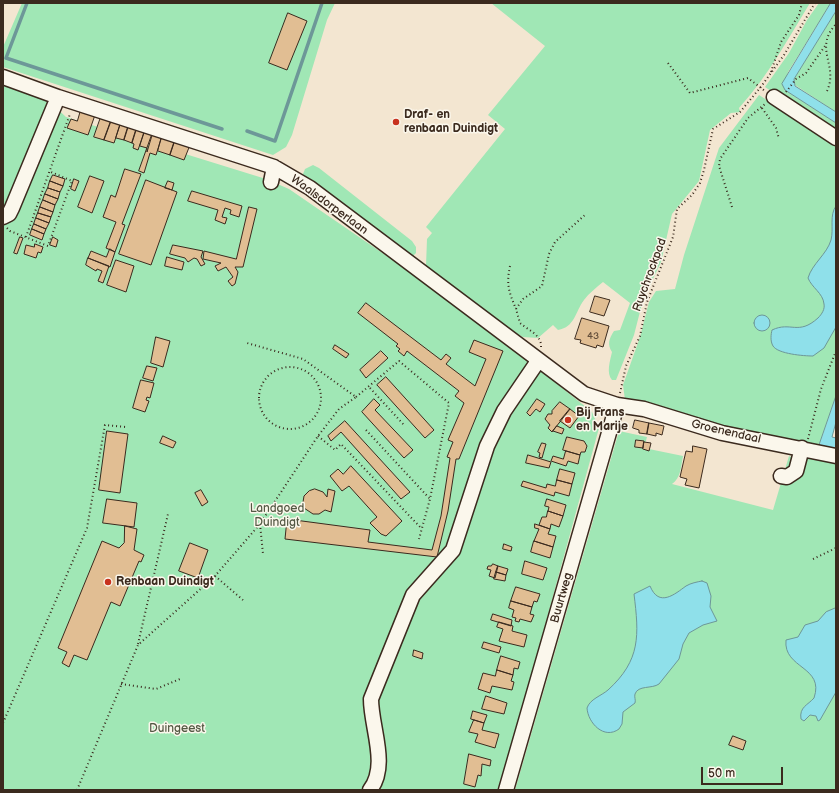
<!DOCTYPE html>
<html>
<head>
<meta charset="utf-8">
<style>
  body { margin:0 }
  #map { position:relative; width:839px; height:793px; overflow:hidden; background:#f3e6d1; font-family:"Balsamiq Sans",sans-serif }
  canvas { display:block }
  .frame { position:absolute; inset:0; border:4px solid #3b2a1e; pointer-events:none }
  .scale { position:absolute; left:701px; top:767px; width:82px; height:18px; box-sizing:border-box; border:2px solid #3b2a1e; border-top:0; padding-left:5px; font-size:12px; line-height:14px; white-space:nowrap; color:#3b2a1e; -webkit-text-stroke:3px #fbf7ec; paint-order:stroke }
</style>
</head>
<body>
<div id="map">
<canvas width="839" height="793"></canvas>
<div class="frame"></div>
<div class="scale">50 m</div>
</div>
<script>
const context = document.querySelector('canvas').getContext('2d');
context.lineJoin = 'round';
function fillPath(path, color) { context.fillStyle = color; context.fill(path, 'evenodd'); }
function strokePath(path, color, width, dash) { context.strokeStyle = color; context.lineWidth = width; context.lineCap = dash ? 'butt' : 'round'; context.setLineDash(dash || []); context.stroke(path); }
function write(font, color, halo, rows, align = 'center') {
  context.font = font + ' "Balsamiq Sans",sans-serif'; context.lineWidth = 3; context.setLineDash([]); context.textBaseline = 'middle'; context.strokeStyle = halo; context.fillStyle = color; for (const [text, x, y, turn = 0] of rows) {
    context.save(); context.translate(x, y); context.rotate((+turn || 0) * Math.PI / 180); context.textAlign = isNaN(turn) ? turn : align; if (halo) context.strokeText(text, 0, 0); context.fillText(text, 0, 0); context.restore();
  }
}
const green = new Path2D(`
  M22 3H335L327 20 292 135 286 147 273 155 3 67V47Z
  M491 3H810C788 39 768 76 739 108L740 112 731 113 710 130 699 181 672 214 661 262 643 300 634 335 616 380H612C606 373 610 361 612 352 607 344 609 339 614 331L620 330 630 303 603 282C596 288 589 293 584 300 575 312 575 327 558 330L553 325 538 338 523 337 509 330 428 270 426 266 427 239 432 233 426 227 505 129 488 115 545 46Z
  M819 3H831L788 72 785 90 836 123V134L765 87 789 53 807 20Z
  M836 11V112L795 85 794 79Z
  M3 83 48 100 66 117 266 179 289 189 397 263 398 262 529 358 531 364 541 371 545 369 559 379 556 383 592 412 599 428 500 790H3Z
  M759 95 836 144V396L818 449 783 441 625 400 623 385 640 337 649 302 656 291 675 289 684 255 719 148Z
  M313 165 319 168 412 241 416 247V253L412 257 305 179 303 174 305 169Z
  M619 431 647 437 644 448 683 456C681 466 681 478 672 484L773 510 789 456 791 457 792 452 836 461V790H515Z`);
const water = new Path2D(`
  M831 3H836V11L794 79 795 86 836 112V123L785 90 782 84Z
  M836 206V327L824 348 813 356C804 356 778 354 773 346 770 341 771 334 772 330 791 321 798 336 818 318 822 314 825 309 824 304 823 293 812 288 808 278 812 264 827 254 831 240 834 229 829 215 836 206Z
  M754 323a8 8 0 1 1 16 0a8 8 0 1 1-16 0Z
  M836 396V422L832 437 836 438V452L818 449Z
  M702 581 707 583 711 596 710 607 717 621 703 625 689 633 683 644 679 659 659 684C652 689 638 685 635 694 634 697 636 700 635 703L623 712 622 724 619 729C604 740 588 723 587 708 590 699 601 696 608 690 641 660 639 635 634 594L650 586C659 608 675 594 686 586 691 583 697 582 702 581Z
  M836 608V692L820 720 818 721 816 716 810 715 804 721 801 719C799 707 808 705 814 698 825 666 783 669 786 640L798 637 805 625 818 621 826 612Z`);
const stream = new Path2D(`
  M27 3 6 58 222 129
  M247 131 275 141 322 3`);
const building = new Path2D(`
  M288 13 307 21 287 70 269 63Z
  M81 110 95 115 88 135 67 128 71 119 77 121Z
  M101 117 111 121 104 140 94 137Z
  M111 121 121 122 114 143 104 140Z
  M121 122 129 124 124 140 116 138Z
  M129 124 137 127 132 143 124 140Z
  M137 127 145 130 138 150 133 148 134 144 132 143Z
  M145 130 153 132 147 152V148L140 146Z
  M153 132 162 136 156 155 150 153 144 173 139 171Z
  M162 136 175 140 170 155 158 151Z
  M175 140 190 145 184 160 170 155Z
  M125 169 141 174 122 224 125 225 115 252 106 248 116 222 103 217 111 195 115 197Z
  M53 175 65 179 63 186 50 181Z
  M90 176 104 181 92 213 78 207Z
  M74 179 79 181 75 191 71 189Z
  M146 180 177 192 151 265 119 254Z
  M50 181 63 186 60 192 48 188Z
  M168 181 174 183 172 190 165 188Z
  M48 188 60 192 58 199 45 194Z
  M192 191 242 206 239 217 230 214 231 210 225 208 222 217 227 218 225 224 215 220 218 210 188 201Z
  M45 194 58 199 55 205 43 200Z
  M43 200 55 205 53 212 40 207Z
  M40 207 53 212 51 217 38 213Z
  M249 207 257 209 243 267H235L238 272 235 284 232 286 228 281 233 277 226 267 218 271 215 266 221 263 203 259 204 251 236 259Z
  M38 213 51 217 49 223 36 218Z
  M36 218 49 223 46 229 34 224Z
  M34 224 46 229 44 234 32 229Z
  M32 229 44 234 42 240 30 235Z
  M20 237 23 238 17 254 14 253Z
  M53 237 58 240 56 247 50 245Z
  M35 244 43 247 41 253 38 252 36 258 24 254 26 245 34 247Z
  M173 245 203 251 201 257 205 264 201 266 197 259 194 258 188 262 185 258 170 254Z
  M110 249 115 252 110 267 88 258 91 251 106 257Z
  M167 257 184 262 182 270 165 266Z
  M88 258 109 266 103 283 98 281 102 271 97 269 96 271 86 265Z
  M116 260 134 266 126 292 107 285Z
  M595 296 610 300 604 316 590 312Z
  M366 303 441 360 446 354 451 358 446 364 475 386 486 359 469 352 474 340 503 351 459 459H456L448 511 437 557 285 539 287 519 370 530 368 542 432 550 441 516 450 458 447 457 453 442 448 440 464 403 455 396 459 391 407 351 404 356 398 351 400 349 396 346 398 344 358 313Z
  M582 318 609 326 603 347 597 345 596 348 580 343 581 340 575 339Z
  M156 337 170 341 163 367 151 363Z
  M335 345 349 354 346 358 333 349Z
  M381 351 388 358 366 378 360 370Z
  M147 366 157 368 153 381 143 378Z
  M386 377 434 430 425 438 377 385Z
  M141 380 154 383 150 398 147 397 146 400 149 401 145 412 133 408Z
  M374 399 380 405 375 410 413 450 404 458 362 412Z
  M537 399 545 404 540 412 536 409 530 416 527 413Z
  M560 402 570 409 552 432 548 428 550 425 545 419 548 414H552V411Z
  M570 409 579 416 570 428 560 421Z
  M635 420 649 423 647 434 639 433V430L633 428Z
  M345 421 410 492 401 499 341 432 331 441 328 436Z
  M649 423 664 426 662 435 656 433V436L647 434Z
  M557 426 564 429 562 434 553 431Z
  M107 431 128 434 120 493 99 490Z
  M163 436 176 442 173 448 160 443Z
  M567 437 584 441 587 446 585 452H581L580 455 563 450Z
  M636 440 644 441 643 448 635 447Z
  M644 442 651 443 649 451 643 449Z
  M542 443 546 444 542 458 539 457 540 453 538 452Z
  M693 446 707 449 699 488 685 485 687 479 680 477 686 451 692 452Z
  M566 451 580 455 578 464 568 461 566 466 551 461 553 456 563 459Z
  M528 455 551 462 549 468 526 463Z
  M351 466 402 521 386 536 381 534 370 523 377 517 349 486 342 491 330 476 338 469 343 474Z
  M560 469 575 473 572 484 557 480Z
  M557 480 572 484 569 496 555 492 554 496 521 486 523 481 546 488 547 484 555 486Z
  M315 489 323 492 327 497 328 489 335 491 331 512 325 510 319 514H313L304 508 303 502 304 496 309 491Z
  M201 490 208 502 202 506 195 493Z
  M107 499 137 503 134 527 103 523Z
  M547 499 566 505 563 516 548 511 549 507 545 506Z
  M548 511 563 516 559 527 551 524 550 529 539 525 542 517H546Z
  M535 524 550 529 548 534 556 536 553 547 534 541 539 529 535 528Z
  M125 526 137 529 134 550 144 555 141 562 139 561 120 606 111 602 87 660 74 655 69 667 62 663 67 652 58 648 102 541 119 548 124 543Z
  M534 541 553 547 550 558 531 552Z
  M190 543 208 550 198 578 179 571Z
  M504 544 512 547 511 551 503 549Z
  M525 561 547 568 543 580 522 574Z
  M493 564 498 566 495 578 489 576 491 570 487 569 488 566H491Z
  M498 566 508 569 506 575 496 572Z
  M496 572 506 575 505 581 494 579Z
  M516 587 540 594 537 602 534 601 532 607 511 601Z
  M511 601 532 607 530 614 534 615 531 622 520 619 519 622 515 621 516 618 512 617 514 610 509 608Z
  M493 614 512 620 511 626 491 620Z
  M499 622 513 626 512 631 527 635 524 647 499 641 503 629 497 627Z
  M484 642 501 647 499 653 482 648Z
  M414 650 423 653 422 659 413 656Z
  M501 656 520 662 518 669 514 668 513 675 497 670Z
  M497 670 513 675 511 681 514 682 512 690 492 686 490 693 478 689 483 673 495 676Z
  M486 696 507 703 504 714 482 709Z
  M473 711 487 715 484 723 471 719Z
  M474 720 484 723 482 730 499 734 495 748 475 742 478 734 469 732Z
  M733 736 746 741 743 750 729 745Z
  M469 754 491 760 490 766 482 764 481 776 478 775 475 787 464 784Z`);
const path = new Path2D(`
  M668 63 690 93 748 78 765 91
  M771 72 781 42 799 15 802 3
  M827 91C839 65 813 49 836 24
  M786 92 796 79 806 73 825 46
  M762 108 776 128 779 139
  M732 207 719 166 720 159 748 118 765 104
  M7 228 10 231 48 246 72 181 51 172
  M26 237 70 114
  M510 266C506 285 509 292 516 309
  M541 347C542 335 528 330 520 323L516 309 523 299 542 286 549 254 555 242 586 214
  M259 398a31 31 0 1 1 62 0a31 31 0 1 1-62 0Z
  M370 388 404 425
  M620 393 626 366 640 336 647 302 673 237 677 209 692 195 700 183 704 170 713 129 740 112 760 88 784 55 815 3
  M356 397 399 361 449 403 430 499 419 539
  M366 430 430 499
  M318 436 335 450 341 444 421 528
  M808 439 821 389 836 351
  M260 524 263 554
  M813 559 836 548
  M215 576 243 600
  M138 644 168 514
  M121 684 156 689 180 679
  M3 723 87 528 105 425 126 427
  M77 790 138 645 215 576 260 524 318 436 339 409 356 397 303 359 247 343`);
const minor = new Path2D(`
  M3 77 58 97 274 167 310 188 584 394 617 405 644 409 722 433 836 456
  M774 97 836 138
  M271 182 274 167
  M3 217 9 214 12 208 58 97
  M781 476 787 477 796 471 802 448
  M370 790C389 765 371 728 371 699L413 595 453 550 487 446 504 411 538 361
  M506 790 617 405`);
const markers = [
  [396,122,4,"#c8321e"],
  [568,420,4,"#c8321e"],
  [108,582,4,"#c8321e"]
];
const numberNames = [
  ["43",593,336]
];
const poiNames = [
  ["Draf- en",404,115],
  ["renbaan Duindigt",404,129],
  ["Bij Frans",576,413],
  ["en Marije",576,427],
  ["Renbaan Duindigt",116,582]
];
const streetNames = [
  ["Waalsdorperlaan",329,205,36],
  ["Ruychrockpad",650,275,-70],
  ["Groenendaal",726,432,13],
  ["Buurtweg",562,598,-74]
];
const parkNames = [
  ["Landgoed",277,509],
  ["Duindigt",277,523],
  ["Duingeest",177,729]
];
fillPath(green, '#a0e7b5');
fillPath(water, '#8fe0ea');
strokePath(water, '#6d9798', 1);
strokePath(stream, '#6d9798', 3.5);
fillPath(building, '#e1be93');
strokePath(building, '#3b2a1e', 1);
strokePath(minor, '#3b2a1e', 17);
strokePath(path, '#3b2a1e', 2, [1, 3]);
strokePath(minor, '#fbf7ec', 14);
for (const [x, y, r, color] of markers) { const dot = new Path2D(); dot.arc(x, y, r, 0, 2 * Math.PI); context.fillStyle = color; context.fill(dot); strokePath(dot, '#fbf7ec', 1.5); }
write('10px', '#644f3b', null, numberNames);
write('bold 12px', '#3b2a1e', '#fbf7ec', poiNames, 'left');
write('12px', '#3b2a1e', '#fbf7ec', streetNames);
write('12px', '#545944', '#fbf7ec', parkNames);
</script>
</body>
</html>
